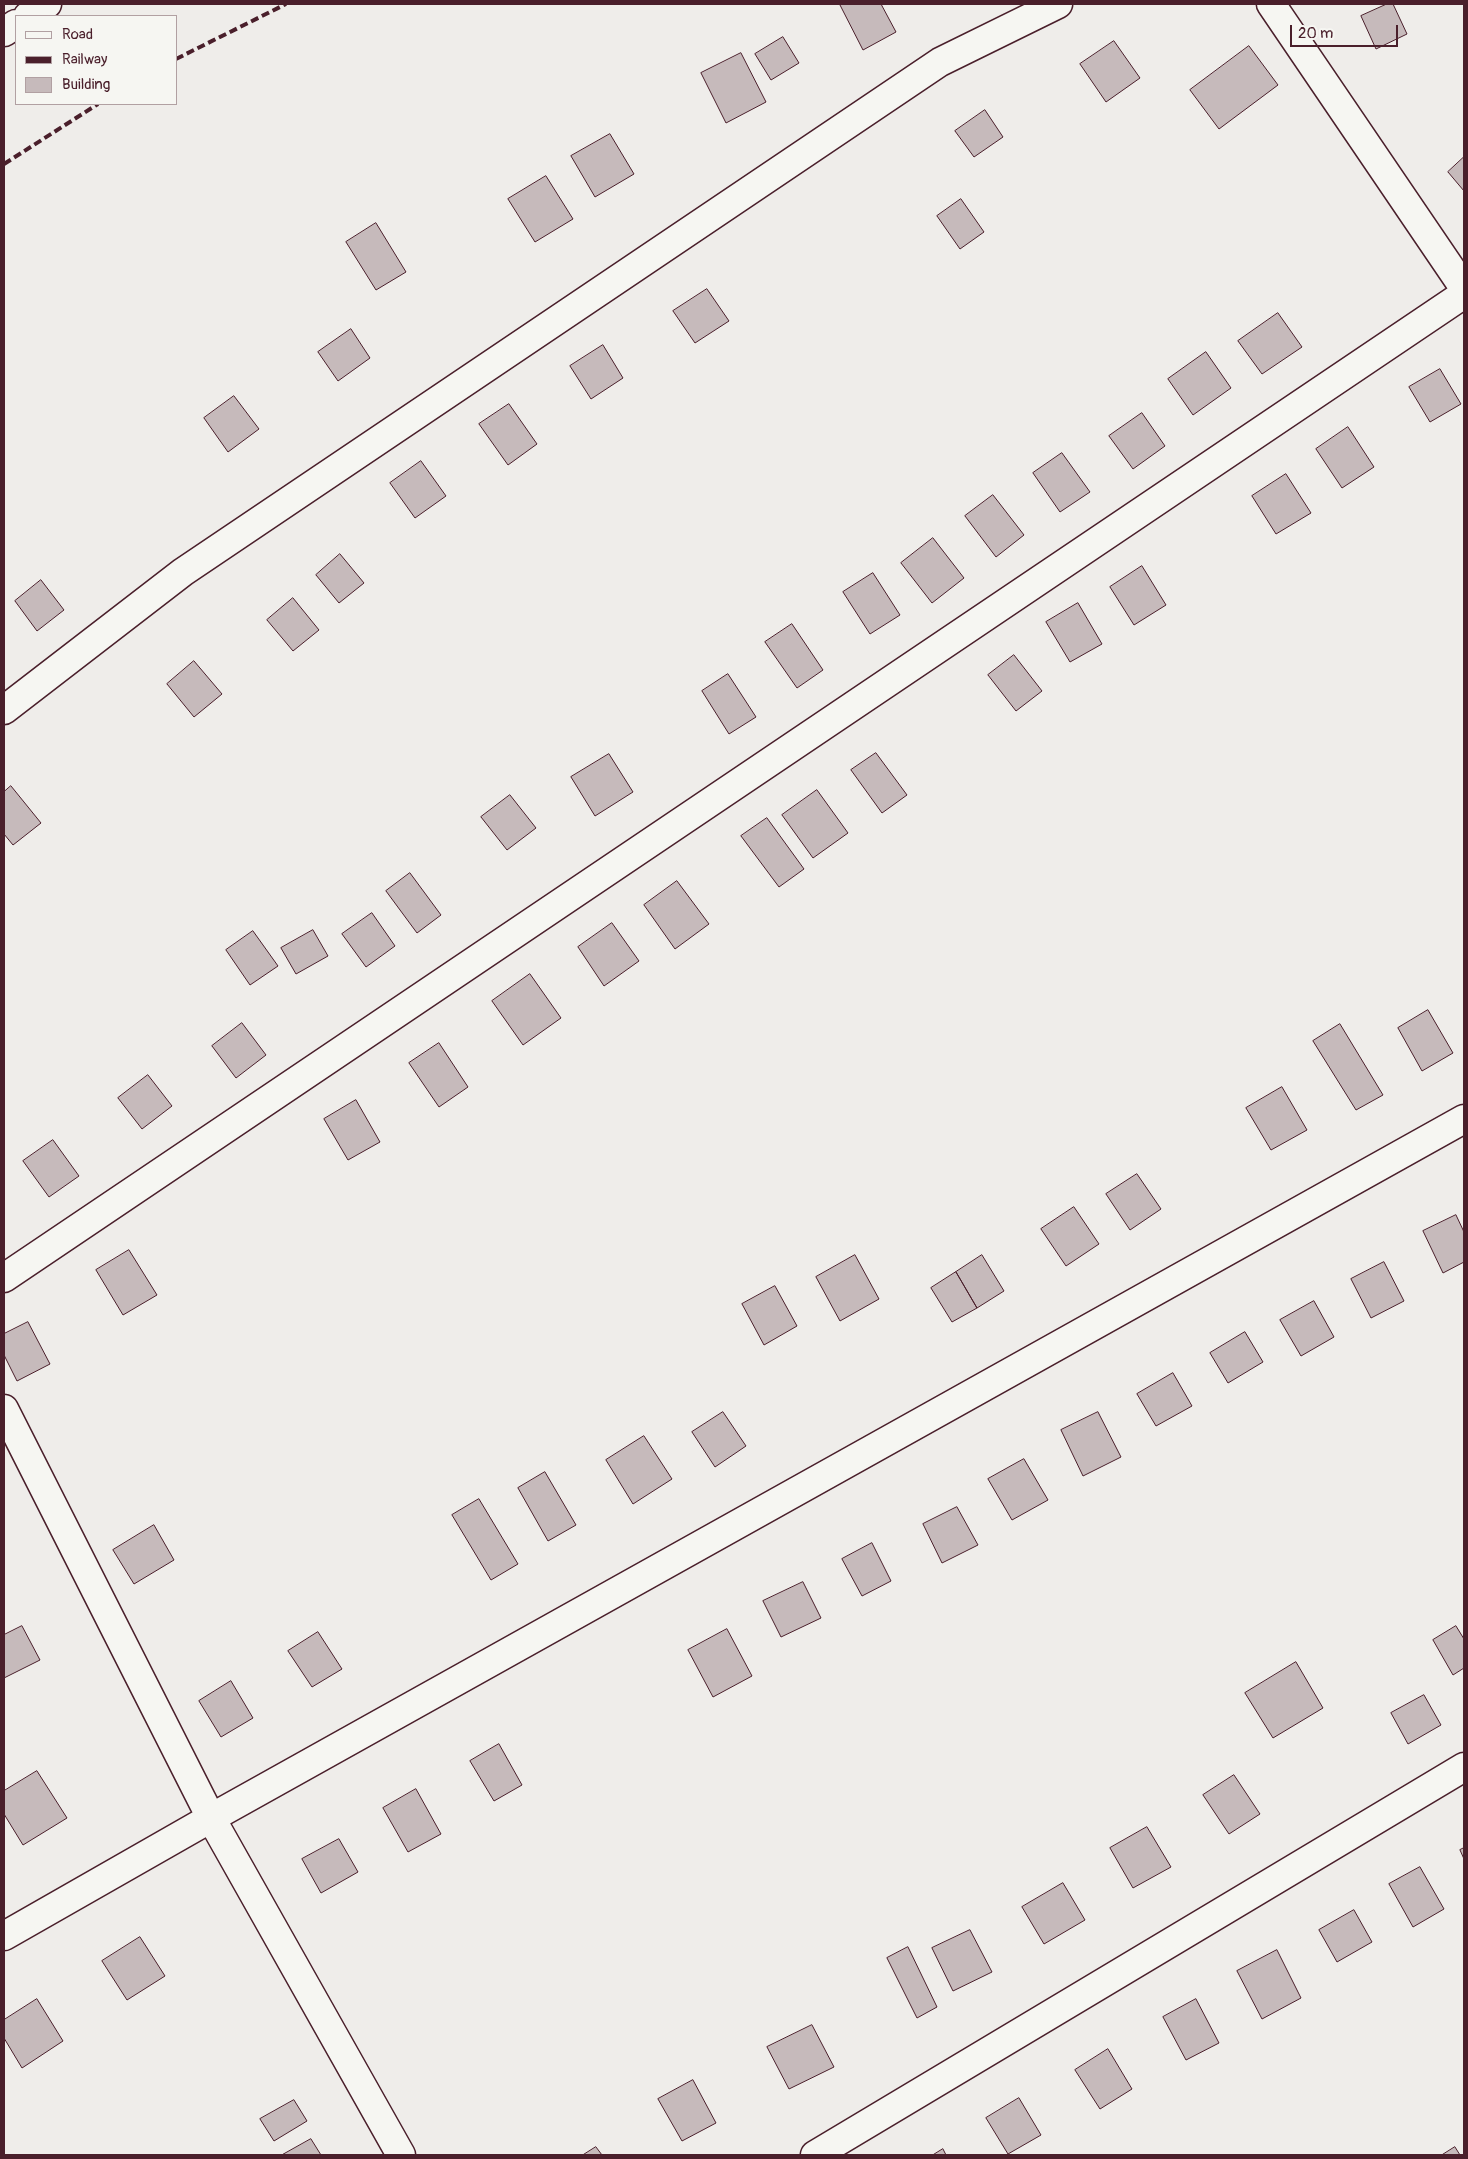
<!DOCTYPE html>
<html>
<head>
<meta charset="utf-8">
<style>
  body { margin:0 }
  #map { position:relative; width:1468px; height:2159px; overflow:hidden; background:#efedea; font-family:Pangolin,sans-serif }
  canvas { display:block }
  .frame { position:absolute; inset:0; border:5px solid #4a1f2b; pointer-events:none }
  .legend { position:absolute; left:15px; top:15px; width:162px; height:90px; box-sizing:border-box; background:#f6f6f2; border:1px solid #b1a0a2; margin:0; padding:6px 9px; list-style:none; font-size:15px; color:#4a1f2b }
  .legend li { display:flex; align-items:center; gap:10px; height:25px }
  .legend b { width:25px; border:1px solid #b1a0a2 }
  .scale { position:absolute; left:1290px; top:25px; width:108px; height:22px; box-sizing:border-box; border:2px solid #4a1f2b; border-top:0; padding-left:6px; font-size:15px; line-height:18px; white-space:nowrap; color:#4a1f2b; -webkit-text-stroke:4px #f6f6f2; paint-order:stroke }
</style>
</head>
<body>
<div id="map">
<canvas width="1468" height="2159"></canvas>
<div class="frame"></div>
<ul class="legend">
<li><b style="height:6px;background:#f6f6f2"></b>Road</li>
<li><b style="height:6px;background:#4a1f2b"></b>Railway</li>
<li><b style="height:14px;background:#c6babb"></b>Building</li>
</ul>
<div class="scale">20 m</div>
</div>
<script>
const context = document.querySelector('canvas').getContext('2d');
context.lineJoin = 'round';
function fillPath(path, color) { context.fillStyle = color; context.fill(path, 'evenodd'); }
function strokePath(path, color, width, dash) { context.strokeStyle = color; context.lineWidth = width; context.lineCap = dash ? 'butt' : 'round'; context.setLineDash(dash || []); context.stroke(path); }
const building = new Path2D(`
  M844 4H881L896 32 863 50 840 5Z
  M1387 4H1393L1407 34 1376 49 1361 16Z
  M783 37 799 63 771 80 755 54Z
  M1114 41 1140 78 1106 102 1080 64Z
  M1249 46 1278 85 1219 129 1190 90Z
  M741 53 766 102 726 123 701 73Z
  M985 110 1003 137 974 157 955 131Z
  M610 134 634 174 595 197 571 156Z
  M1464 157V191L1448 172Z
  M546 176 573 219 535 242 508 199Z
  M961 199 984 232 960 249 937 216Z
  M376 223 406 272 376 290 346 242Z
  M707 289 729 321 695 343 673 311Z
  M1278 313 1302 347 1262 374 1238 341Z
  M351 329 370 358 338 381 318 352Z
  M603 345 623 378 591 399 570 366Z
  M1206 352 1231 388 1193 415 1168 379Z
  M1440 369 1461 404 1430 422 1409 387Z
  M234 396 259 429 228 452 204 418Z
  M509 404 537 444 508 465 479 424Z
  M1142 413 1165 446 1133 469 1109 436Z
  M1348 427 1374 467 1342 488 1316 449Z
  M1062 453 1090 492 1060 512 1033 473Z
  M421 461 446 496 415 518 390 483Z
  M1286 474 1311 513 1276 534 1252 496Z
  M993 495 1024 535 996 557 965 516Z
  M933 538 964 578 932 603 901 563Z
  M340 554 364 583 339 603 316 575Z
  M1142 566 1166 605 1134 625 1110 587Z
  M873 573 900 615 870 634 843 592Z
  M41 580 64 610 37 631 15 601Z
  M293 598 319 630 293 651 267 620Z
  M1078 603 1102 644 1070 662 1046 622Z
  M792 624 823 670 797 688 765 642Z
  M1014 655 1042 691 1016 711 988 675Z
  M194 661 222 694 194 717 167 684Z
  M728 674 756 717 729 734 702 691Z
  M876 753 907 795 882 813 851 770Z
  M609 754 633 792 595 816 571 777Z
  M11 786 41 823 13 845 4 834V792Z
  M817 790 848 833 813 858 782 815Z
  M510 795 536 828 507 850 481 817Z
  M767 818 804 869 779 887 741 836Z
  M410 873 441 915 417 933 386 891Z
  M677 881 709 924 675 949 644 905Z
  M372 913 395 946 366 967 342 934Z
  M612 923 639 961 604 986 578 947Z
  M313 930 328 956 296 974 281 948Z
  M253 931 278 966 250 985 226 950Z
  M530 974 561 1018 523 1045 492 1001Z
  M1428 1010 1453 1053 1422 1071 1398 1028Z
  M242 1023 266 1055 236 1078 212 1046Z
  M1340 1024 1383 1095 1356 1110 1313 1041Z
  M439 1043 468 1087 439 1107 409 1063Z
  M148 1075 172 1106 142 1129 118 1098Z
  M1282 1087 1307 1130 1271 1150 1246 1108Z
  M356 1100 380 1142 348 1160 324 1119Z
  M53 1140 79 1176 49 1197 23 1161Z
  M1137 1174 1161 1209 1130 1230 1106 1194Z
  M1074 1207 1099 1244 1066 1266 1041 1229Z
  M1456 1215 1464 1232V1262L1443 1273 1423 1231Z
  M129 1250 157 1295 123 1315 96 1270Z
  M855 1255 879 1299 840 1321 816 1277Z
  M982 1255 1004 1291 977 1308 956 1272Z
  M1384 1262 1404 1301 1371 1318 1351 1279Z
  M956 1272 977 1308 952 1322 931 1288Z
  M775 1286 797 1326 764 1345 742 1304Z
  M1314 1301 1334 1337 1301 1356 1280 1320Z
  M28 1322 50 1364 17 1381 4 1355V1334Z
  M1245 1332 1263 1362 1228 1383 1210 1353Z
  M1173 1373 1192 1406 1156 1426 1137 1394Z
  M723 1412 746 1446 715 1467 692 1432Z
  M1098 1412 1121 1457 1083 1476 1061 1430Z
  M644 1436 672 1479 633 1504 606 1460Z
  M1024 1459 1048 1500 1012 1520 988 1479Z
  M545 1472 576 1525 548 1541 518 1488Z
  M479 1499 518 1564 491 1580 452 1515Z
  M957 1507 978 1545 942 1563 923 1524Z
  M154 1525 174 1560 134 1584 113 1550Z
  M872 1543 891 1581 862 1596 842 1559Z
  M803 1582 821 1618 781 1637 763 1601Z
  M22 1626 40 1660 4 1678V1635Z
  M1456 1626 1464 1639V1668L1453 1675 1433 1640Z
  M727 1629 752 1676 713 1697 688 1650Z
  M318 1632 342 1669 312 1687 288 1651Z
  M1296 1662 1323 1708 1273 1738 1245 1693Z
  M231 1681 253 1718 221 1737 199 1701Z
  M1424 1695 1441 1725 1408 1744 1391 1713Z
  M499 1744 522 1785 494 1801 470 1761Z
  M37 1771 67 1818 23 1845 4 1814V1791Z
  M1234 1775 1260 1814 1229 1834 1203 1795Z
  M416 1789 441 1834 408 1852 383 1808Z
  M1147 1827 1171 1867 1133 1888 1110 1848Z
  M339 1839 358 1872 321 1893 302 1859Z
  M1464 1848V1859L1460 1850Z
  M1420 1867 1444 1909 1413 1927 1389 1884Z
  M1063 1883 1085 1920 1044 1944 1022 1907Z
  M1354 1910 1372 1942 1337 1962 1319 1930Z
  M970 1930 992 1972 953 1991 932 1948Z
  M140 1937 165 1976 127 2000 102 1961Z
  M908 1947 937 2007 917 2018 887 1958Z
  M1277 1950 1301 1998 1262 2019 1237 1971Z
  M37 1999 63 2041 22 2068 4 2038V2020Z
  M1196 1999 1219 2043 1186 2060 1163 2017Z
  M812 2025 834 2067 789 2089 767 2047Z
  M1108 2049 1132 2089 1100 2109 1075 2070Z
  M693 2080 716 2123 682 2141 658 2099Z
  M1019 2098 1041 2135 1008 2154 986 2118Z
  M294 2100 307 2121 274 2141 260 2119Z
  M311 2139 321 2155H282Z
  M596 2147 602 2155H583Z
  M1455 2147 1460 2155H1442Z
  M943 2149 946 2155H933Z`);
const minor = new Path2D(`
  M1271 4 1464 288
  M4 710 183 572 940 62 1058 4
  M4 1278 1464 294
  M4 1409 211 1818 401 2155
  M4 1936 211 1818 1464 1119
  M815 2155 1464 1767`);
const major = new Path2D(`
  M28 16 47 4
  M4 32 16 24`);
const rail = new Path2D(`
  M176 59 286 4
  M4 164 98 104`);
fillPath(building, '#c6babb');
strokePath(building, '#4a1f2b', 1);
strokePath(minor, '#4a1f2b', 31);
strokePath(major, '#4a1f2b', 31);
strokePath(minor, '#f6f6f2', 28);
strokePath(major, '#f6f6f2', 28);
strokePath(rail, '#4a1f2b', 4, [8, 4]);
</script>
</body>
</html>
